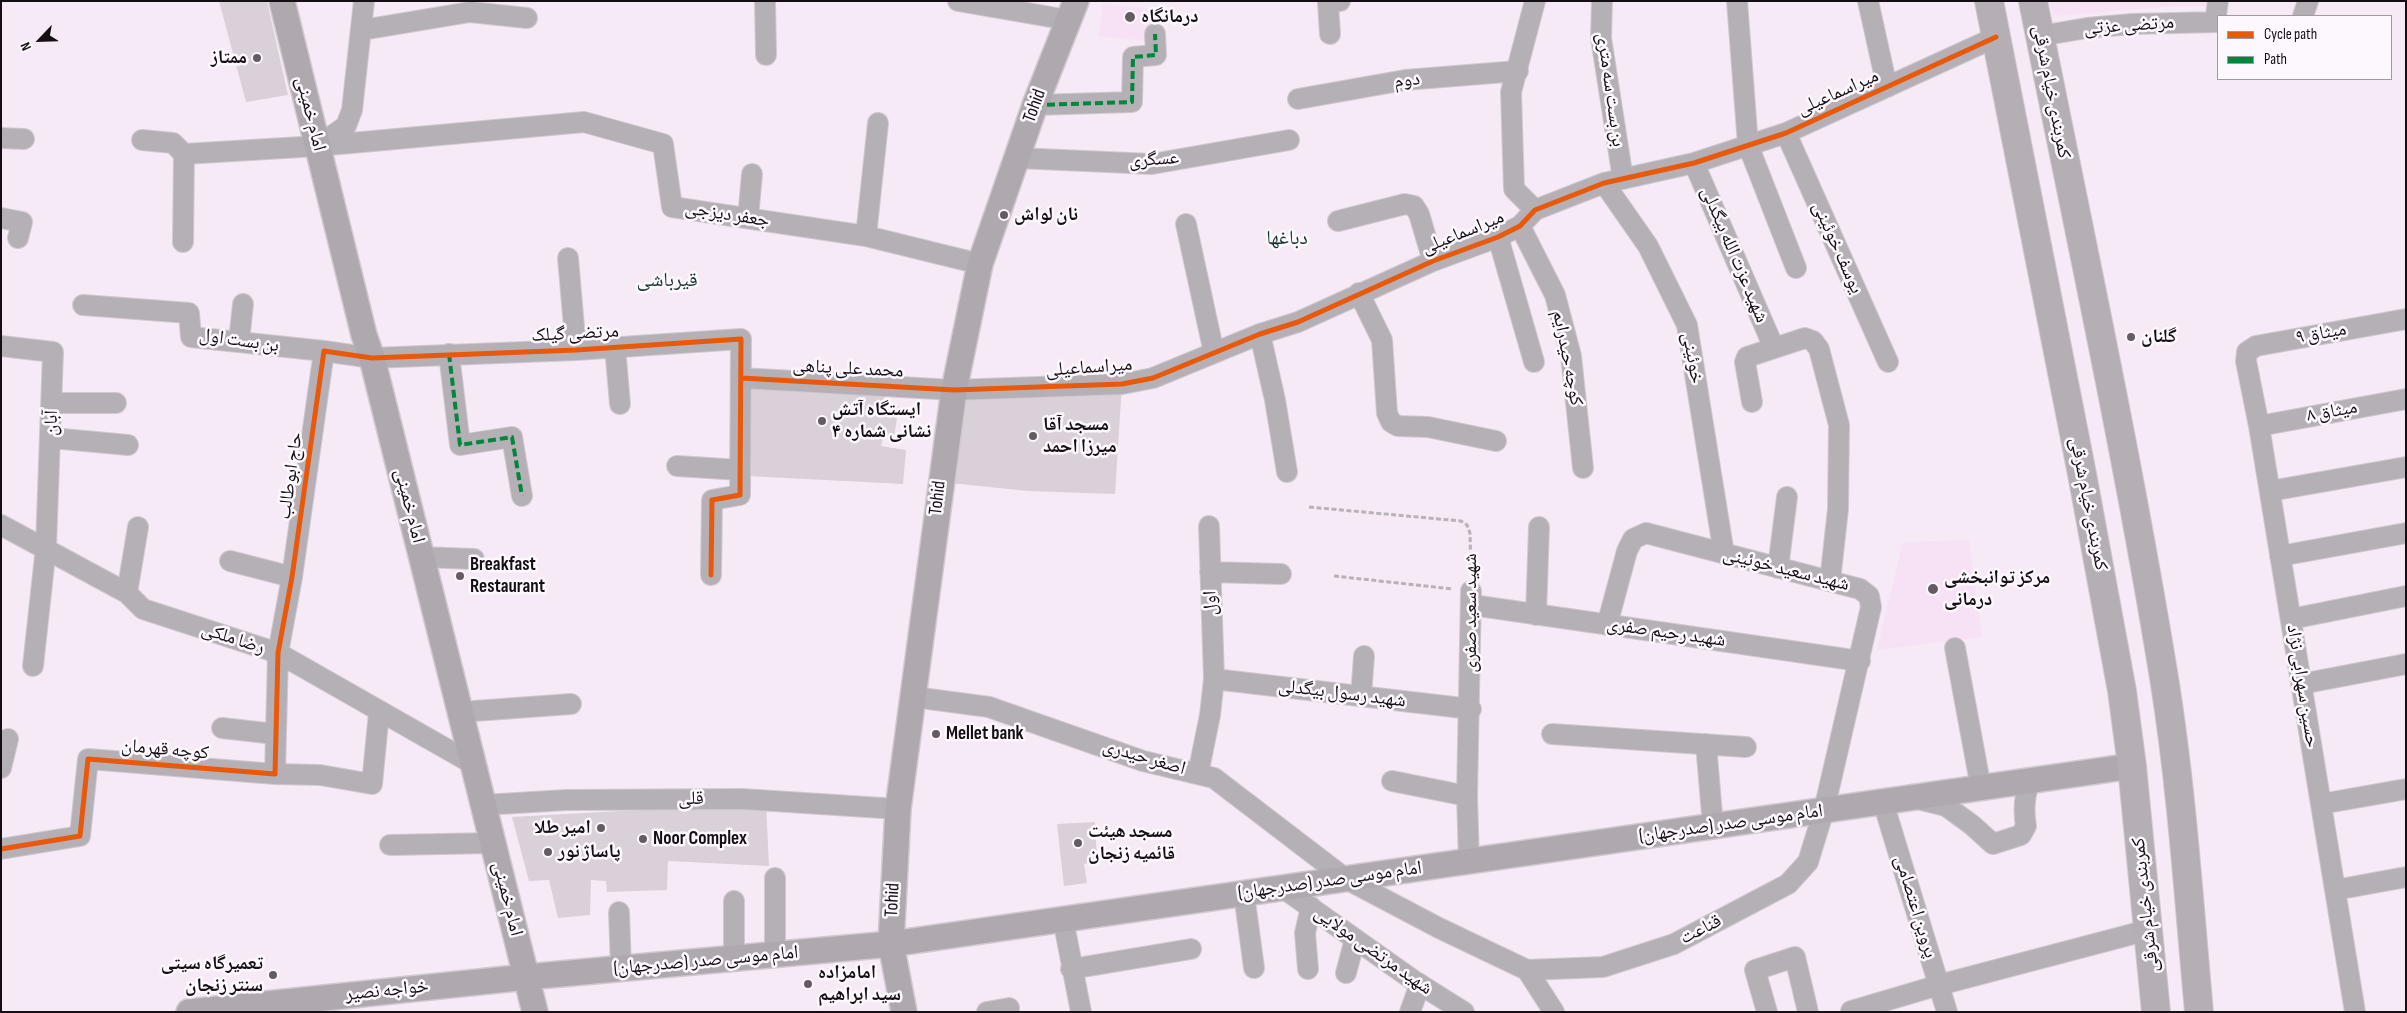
<!DOCTYPE html>
<html>
<head>
<meta charset="utf-8">
<style>
  body { margin:0 }
  #map { position:relative; width:2407px; height:1013px; overflow:hidden; background:#f6eaf6; font-family:"Sofia Sans Condensed",sans-serif }
  canvas { display:block }
  .frame { position:absolute; inset:0; border:2px solid #150e15; pointer-events:none }
  .legend { position:absolute; left:2217px; top:15px; width:175px; height:65px; box-sizing:border-box; background:#fdf8fd; border:1px solid #a09aa0; margin:0; padding:6px 9px; list-style:none; font-size:15px; color:#150e15 }
  .legend li { display:flex; align-items:center; gap:10px; height:25px }
  .legend b { width:25px; border:1px solid #a09aa0 }
  .north { position:absolute; left:15px; top:15px; width:50px; height:50px; -webkit-text-stroke:4px #fdf8fd; paint-order:stroke; rotate:246deg; font-size:14px; font-weight:700; line-height:20px; text-align:center; color:#150e15 }
  .north::after { content:''; display:block; margin:auto; width:18px; height:22px; background:#150e15; clip-path:polygon(50% 0,100% 100%,50% 72%,0 100%) }
</style>
</head>
<body>
<div id="map">
<canvas width="2407" height="1013"></canvas>
<div class="frame"></div>
<ul class="legend">
<li><b style="height:6px;background:#e8590c"></b>Cycle path</li>
<li><b style="height:6px;background:#00873e"></b>Path</li>
</ul>
<div class="north">N</div>
</div>
<script>
const context = document.querySelector('canvas').getContext('2d');
context.lineJoin = 'round';
function fillPath(path, color) { context.fillStyle = color; context.fill(path, 'evenodd'); }
function strokePath(path, color, width, dash) { context.strokeStyle = color; context.lineWidth = width; context.lineCap = dash ? 'butt' : 'round'; context.setLineDash(dash || []); context.stroke(path); }
function write(font, color, halo, rows, align = 'center') {
  context.font = font + ' "Sofia Sans Condensed","Noto Naskh Arabic",sans-serif'; context.lineWidth = 5; context.setLineDash([]); context.textBaseline = 'middle'; context.strokeStyle = halo; context.fillStyle = color; for (const [text, x, y, turn = 0] of rows) {
    context.save(); context.translate(x, y); context.rotate((+turn || 0) * Math.PI / 180); context.textAlign = isNaN(turn) ? turn : align; if (halo) context.strokeText(text, 0, 0); context.fillText(text, 0, 0); context.restore();
  }
}
const built = new Path2D(`
  M2049 1H2209L2208 6H2176L2053 16Z
  M1103 4 1159 10 1156 42 1099 36Z
  M1969 540 1982 637 1877 650 1903 542Z`);
const building = new Path2D(`
  M219 1H267L288 95 246 102Z
  M1122 384 1115 494 1028 491 940 482 954 390Z
  M762 385 885 395 882 406H899L894 437 884 435 881 446 906 450 903 484 747 476 749 391Z
  M766 803 769 866 668 861 667 890 607 892 606 881 591 880 590 915 558 918 549 880 529 881 512 817Z
  M1095 822 1097 861 1084 864 1087 883 1064 886 1057 824Z`);
const path = new Path2D(`
  M1309 507 1461 521 1467 525 1470 533 1471 574
  M1334 576 1453 589`);
const minor = new Path2D(`
  M765 1 766 55
  M958 1 1068 20
  M1602 1 1601 38 1623 179
  M1737 1 1748 145 1796 268
  M1868 1 1887 87
  M2303 16 2308 1
  M2215 22 2218 1
  M362 30 470 12 527 18
  M1330 34 1328 3 1340 1
  M2040 36 2087 28 2132 24 2218 22
  M1298 99 1405 80 1518 71
  M1035 105 1132 102 1133 57 1156 55 1155 34
  M1786 133 1888 362
  M1 138 24 139
  M142 140 173 143 184 154
  M320 144 346 126 352 110 364 1
  M1017 158 1152 164 1289 140
  M1694 163 1774 348
  M1604 183 1648 246 1687 325 1724 554
  M1535 210 1514 189 1511 92 1535 1
  M1 218 22 222 18 238
  M748 218 752 174
  M1338 221 1405 204 1414 206 1419 214 1433 261
  M1186 224 1214 353
  M1520 226 1555 295 1571 356 1583 468
  M866 236 878 123
  M1498 237 1534 362
  M183 242 184 154 318 146 584 122 663 144 672 207 866 236 980 264
  M568 258 576 350
  M1359 293 1382 340 1387 413 1391 422 1398 426 1428 427 1496 441
  M83 305 189 313 191 337 324 351
  M1260 334 1275 400 1287 472
  M239 341 243 304
  M1 346 53 352 46 547 33 666
  M615 347 620 404
  M449 354 460 445 512 437 522 496
  M741 378 954 390 1122 384 1153 378 1260 334 1298 322 1433 261 1498 237 1520 226 1535 210 1604 183 1694 163 1786 133 1996 37
  M1752 402 1745 362 1747 357 1805 338 1813 341 1819 349 1839 425 1838 509 1830 581
  M52 403H116
  M2259 426 2406 399
  M52 438 128 445
  M677 466 740 470
  M2270 491 2406 467
  M1 525 127 593 143 609 278 653 473 764
  M2280 556 2406 533
  M421 557 474 559
  M230 561 292 577
  M1778 568 1787 497
  M1210 572 1281 574
  M127 593 138 527
  M1472 605 1860 661
  M1536 615 1539 527
  M2291 619 2406 596
  M1955 648 1981 788
  M1214 679 1471 709
  M2301 684 2406 664
  M1361 696 1364 656
  M914 697 989 707 1143 761 1214 778 1346 879 1439 928 1527 970 1554 1012
  M460 712 571 704
  M222 728 275 734
  M1552 734 1746 747
  M1706 744 1713 826
  M1 768 8 739
  M275 774 320 775 372 784 379 712
  M1198 774 1210 715 1214 679 1209 526
  M1392 781 1467 796
  M1918 799 1946 806 1972 825 1993 844 2021 835 2026 826C2023 809 2024 796 2030 781
  M1883 802 1947 1012
  M2321 804 2406 789
  M483 805 566 800 742 799 898 809
  M390 845 493 843
  M1 849 80 836 88 759 275 774 278 653 292 577 324 351 372 358 576 350 741 339 740 495 712 500 711 575
  M1469 861 1467 796 1471 591
  M1283 888 1413 980 1464 1012
  M2335 890 2406 877
  M1244 894 1254 968
  M619 912 621 968
  M1063 919 1081 1012
  M775 955V878
  M734 958V901
  M1071 969 1191 949
  M1308 969 1305 933 1311 907
  M1527 970 1603 967 1674 944 1788 884 1808 862 1824 810 1871 607 1869 596 1860 589 1646 533 1633 539 1627 551 1607 625
  M1346 973 1355 939
  M1851 1011 1939 985 2148 930
  M987 1012 1009 1008
  M1410 1012 1420 984
  M1767 1012 1755 970 1795 957 1808 1012
  M2355 1012 2259 426 2246 361 2247 352 2256 346 2406 319`);
const major = new Path2D(`
  M282 1 364 335 372 358 535 1012
  M189 1012 527 977 891 944 2132 766
  M904 1012 891 944 898 809 954 390 980 264 1035 105 1076 1`);
const highway = new Path2D(`
  M1989 1 2082 474 2122 691 2132 766 2156 1012
  M2033 1C2078 228 2128 455 2165 684 2182 792 2189 903 2199 1012`);
const quiet = new Path2D(`
  M1035 105 1132 102 1133 57 1156 55 1155 34
  M449 354 460 445 512 437 522 496`);
const cycleway = new Path2D(`
  M741 378 954 390 1122 384 1153 378 1260 334 1298 322 1433 261 1498 237 1520 226 1535 210 1604 183 1694 163 1786 133 1996 37
  M1 849 80 836 88 759 275 774 278 653 292 577 324 351 372 358 576 350 741 339 740 495 712 500 711 575`);
const markers = [
  [1130,17,6,"#645b64"],
  [257,58,5,"#645b64"],
  [1004,215,5,"#645b64"],
  [2131,337,5,"#645b64"],
  [822,421,5,"#645b64"],
  [1033,436,5,"#645b64"],
  [460,576,5,"#645b64"],
  [1933,589,6,"#645b64"],
  [936,734,5,"#645b64"],
  [601,828,5,"#645b64"],
  [643,839,5,"#645b64"],
  [1078,843,5,"#645b64"],
  [548,852,5,"#645b64"],
  [273,975,5,"#645b64"],
  [808,984,5,"#645b64"]
];
const poiNames = [
  ["درمانگاه",1141,17],
  ["ممتاز",247,58,"right"],
  ["نان لواش",1014,215],
  ["گلنان",2141,337],
  ["ایستگاه آتش",832,410],
  ["نشانی شماره ۴",832,432],
  ["مسجد آقا",1043,425],
  ["میرزا احمد",1043,447],
  ["Breakfast",470,565],
  ["Restaurant",470,587],
  ["مرکز توانبخشی",1944,578],
  ["درمانی",1944,600],
  ["Mellet bank",946,734],
  ["امیر طلا",591,828,"right"],
  ["مسجد هیئت",1088,832],
  ["قائمیه زنجان",1088,854],
  ["Noor Complex",653,839],
  ["پاساژ نور",558,852],
  ["تعمیرگاه سیتی",263,964,"right"],
  ["سنتر زنجان",263,986,"right"],
  ["امامزاده",818,973],
  ["سید ابراهیم",818,995]
];
const streetNames = [
  ["مرتضی عزتی",2129,26,-4],
  ["دوم",1407,81,-7],
  ["بن بست سه متری",1610,90,82],
  ["کمربندی خیام شرقی",2051,92,79],
  ["میراسماعیلی",1838,93,-24],
  ["Tohid",1035,106,-70],
  ["امام خمینی",310,114,76],
  ["عسگری",1154,160,-4],
  ["جعفر دیزجی",727,215,9],
  ["میراسماعیلی",1463,233,-22],
  ["یوسف خوئینی",1837,248,66],
  ["شهید عزت الله بیگدلی",1734,255,67],
  ["مرتضی گیلک",575,334,-3],
  ["میثاق ۹",2321,334,-10],
  ["بن بست اول",239,341,8],
  ["کوچه حیدرایم",1567,358,79],
  ["خوئینی",1692,358,80],
  ["میراسماعیلی",1089,368,-4],
  ["محمد علی پناهی",848,369,3],
  ["میثاق ۸",2332,412,-10],
  ["آبان",52,423,-89],
  ["حاج ابوطالب",291,476,-82],
  ["Tohid",938,498,-83],
  ["کمربندی خیام شرقی",2088,504,79],
  ["امام خمینی",409,506,76],
  ["شهید سعید خوئینی",1786,570,14],
  ["اول",1211,603,-92],
  ["شهید سعید صفری",1471,613,-90],
  ["شهید رحیم صفری",1666,633,8],
  ["رضا ملکی",233,639,18],
  ["حسین سهرابی نژاد",2302,686,81],
  ["شهید رسول بیگدلی",1342,694,7],
  ["کوچه قهرمان",165,750,5],
  ["اصغر حیدری",1144,758,16],
  ["قلی",691,799],
  ["(صدرجهان) امام موسی صدر",1731,824,-8],
  ["(صدرجهان) امام موسی صدر",1330,881,-8],
  ["امام خمینی",507,899,76],
  ["Tohid",893,900,-87],
  ["کمربندی خیام شرقی",2146,905,-96],
  ["پروین اعتصامی",1915,907,73],
  ["قناعت",1701,930,-27],
  ["شهید مرتضی مولایی",1373,951,35],
  ["(صدرجهان) امام موسی صدر",706,961,-5],
  ["خواجه نصیر",387,991,-6]
];
const neighbourhoodNames = [
  ["دباغها",1287,239],
  ["قیرباشی",667,281]
];
fillPath(built, '#f6e1f5');
fillPath(building, '#dad0d9');
strokePath(minor, '#d1c8d1', 22);
strokePath(major, '#d1c8d1', 28);
strokePath(highway, '#d1c8d1', 30);
strokePath(path, '#b8b2b8', 3, [5, 2.5]);
strokePath(minor, '#b5b0b5', 20);
strokePath(major, '#afa9af', 25);
strokePath(highway, '#b5aeb5', 28);
strokePath(quiet, '#00873e', 4, [8, 4]);
strokePath(cycleway, '#e8590c', 5);
for (const [x, y, r, color] of markers) { const dot = new Path2D(); dot.arc(x, y, r, 0, 2 * Math.PI); context.fillStyle = color; context.fill(dot); strokePath(dot, '#fdf8fd', 2); }
write('bold 19px', '#150e15', '#fdf8fd', poiNames, 'left');
write('19px', '#150e15', '#fdf8fd', streetNames);
write('20px', '#14342e', '#fdf8fd', neighbourhoodNames);
</script>
</body>
</html>
